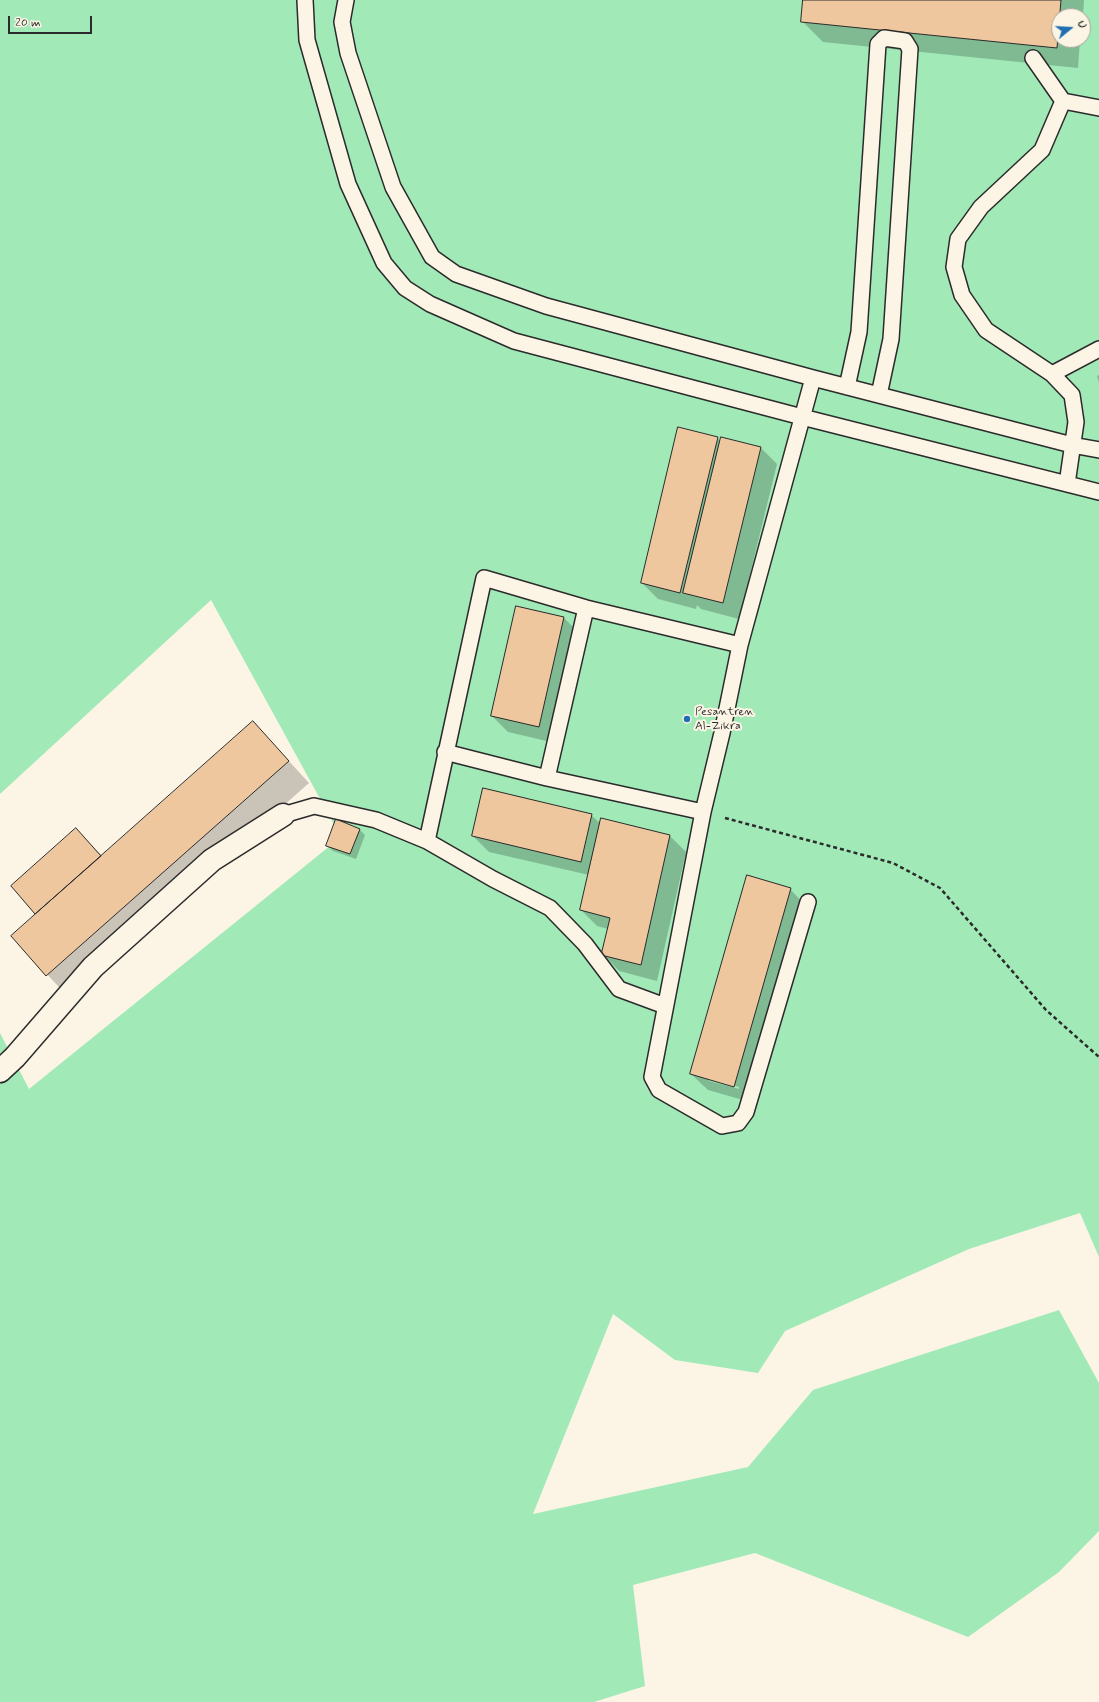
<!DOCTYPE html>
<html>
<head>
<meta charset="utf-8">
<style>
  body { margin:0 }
  #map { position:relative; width:1099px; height:1702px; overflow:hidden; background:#fcf5e5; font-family:Mynerve,sans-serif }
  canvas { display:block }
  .north { position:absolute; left:1051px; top:8px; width:40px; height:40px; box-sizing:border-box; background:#fcf5e5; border:1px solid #a8a49b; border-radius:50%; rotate:72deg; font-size:11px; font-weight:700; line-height:16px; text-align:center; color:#2b2b2b }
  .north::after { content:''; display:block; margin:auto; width:14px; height:18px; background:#1f6fb2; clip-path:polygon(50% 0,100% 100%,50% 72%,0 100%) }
  .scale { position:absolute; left:8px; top:16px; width:84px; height:18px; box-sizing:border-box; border:2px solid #2b2b2b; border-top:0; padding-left:5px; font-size:12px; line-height:14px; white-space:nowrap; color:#2b2b2b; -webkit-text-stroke:3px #fcf5e5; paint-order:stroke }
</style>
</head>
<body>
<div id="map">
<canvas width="1099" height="1702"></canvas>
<div class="north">U</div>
<div class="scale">20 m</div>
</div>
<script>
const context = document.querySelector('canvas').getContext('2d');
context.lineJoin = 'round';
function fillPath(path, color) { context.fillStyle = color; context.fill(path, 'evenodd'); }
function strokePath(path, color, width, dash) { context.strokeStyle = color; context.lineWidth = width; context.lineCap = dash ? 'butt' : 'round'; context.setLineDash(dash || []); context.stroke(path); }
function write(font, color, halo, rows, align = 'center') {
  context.font = font + ' Mynerve,sans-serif'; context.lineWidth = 4; context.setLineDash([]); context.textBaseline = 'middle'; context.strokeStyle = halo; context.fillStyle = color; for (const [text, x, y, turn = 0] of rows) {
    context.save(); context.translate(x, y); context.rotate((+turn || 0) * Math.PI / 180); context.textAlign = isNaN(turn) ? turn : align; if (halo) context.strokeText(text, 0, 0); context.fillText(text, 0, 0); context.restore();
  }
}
const green = new Path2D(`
  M0 0H1099V1257L1080 1213 969 1249 785 1331 758 1373 675 1360 613 1314 533 1514 748 1467 813 1390 1059 1310 1099 1383V1531L1059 1572 968 1637 755 1553 633 1585 645 1686 594 1702H0V1033L29 1089 341 837 211 600 0 794ZM1059 16H1083V40H1059Z`);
const shadow = new Path2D(`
  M804 0H1084L1083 16H1059V40H1080L1078 68 823 42 802 21Z
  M1099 375V383L1097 376Z
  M717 438 721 442 760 447 777 464 739 619 701 609 697 605 696 609 658 599 642 583Z
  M517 607 564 618 580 634 555 743 508 732 492 716Z
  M253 722 309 783 68 997 12 936 37 914 12 886 76 829 102 856Z
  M591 815 601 824 670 836 686 852 657 981 619 971 603 954 608 929 597 926 581 910 589 875 489 852 473 836Z
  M360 830 365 835 356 859 333 851 327 845Z
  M790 889 806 906 750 1102 708 1090 691 1074ZM709 1078 739 1087V1089L709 1081Z`);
const building = new Path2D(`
  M803 0H1061L1057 48 801 22Z
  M678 427 718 437 680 593 641 583Z
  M721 437 761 447 723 603 683 593Z
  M516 606 564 617 539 727 491 716Z
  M253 721 289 761 46 976 11 936Z
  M483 788 592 814 581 862 472 836Z
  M601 818 670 835 641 965 601 955 610 918 580 910Z
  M336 819 360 829 350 854 326 846Z
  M76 828 101 856 35 914 11 886Z
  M747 875 791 888 734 1087 690 1074Z`);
const path = new Path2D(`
  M725 818 893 863 940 888 1046 1010 1099 1057`);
const service = new Path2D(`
  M305 0 307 40 348 184 384 263 405 288 430 304 514 341 802 417 1099 492
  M346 0 342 22 348 53 393 187 432 257 456 274 546 306 813 378 1072 445 1099 450
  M1033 58 1063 101
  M1052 374 1099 349
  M847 387 859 332 878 44 884 38 905 41 910 49 891 339 879 395
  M1067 484 1076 422 1072 395 1052 374 986 330 962 295 954 267 958 239 981 207 1042 150 1063 101 1099 108
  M445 752 547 778 703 812
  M547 778 586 608
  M283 815 314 806 376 820 427 841 493 879 550 908 585 944 619 989 665 1006
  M427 841 484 578 586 608 740 645
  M808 902 746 1112 738 1123 722 1126 659 1090 652 1077 703 812 722 733 740 645 813 378`);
const minor = new Path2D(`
  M0 1071 15 1057 93 967 212 860 283 815`);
const markers = [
  [687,719,4,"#1f6fb2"]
];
const poiNames = [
  ["Pesantren",695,712],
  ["Al-Zikra",695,726]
];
fillPath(green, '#a1e9b7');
fillPath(shadow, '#0003');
fillPath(building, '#eec79e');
strokePath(building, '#2b2b2b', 1);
strokePath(service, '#2b2b2b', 18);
strokePath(minor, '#2b2b2b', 25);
strokePath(path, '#2b2b2b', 2.5, [4, 3]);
strokePath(service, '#fcf5e5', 15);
strokePath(minor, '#fcf5e5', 22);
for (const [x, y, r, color] of markers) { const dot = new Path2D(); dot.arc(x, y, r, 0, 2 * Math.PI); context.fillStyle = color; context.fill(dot); strokePath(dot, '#fcf5e5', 1.5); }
write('12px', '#2b2b2b', '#fcf5e5', poiNames, 'left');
</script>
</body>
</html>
